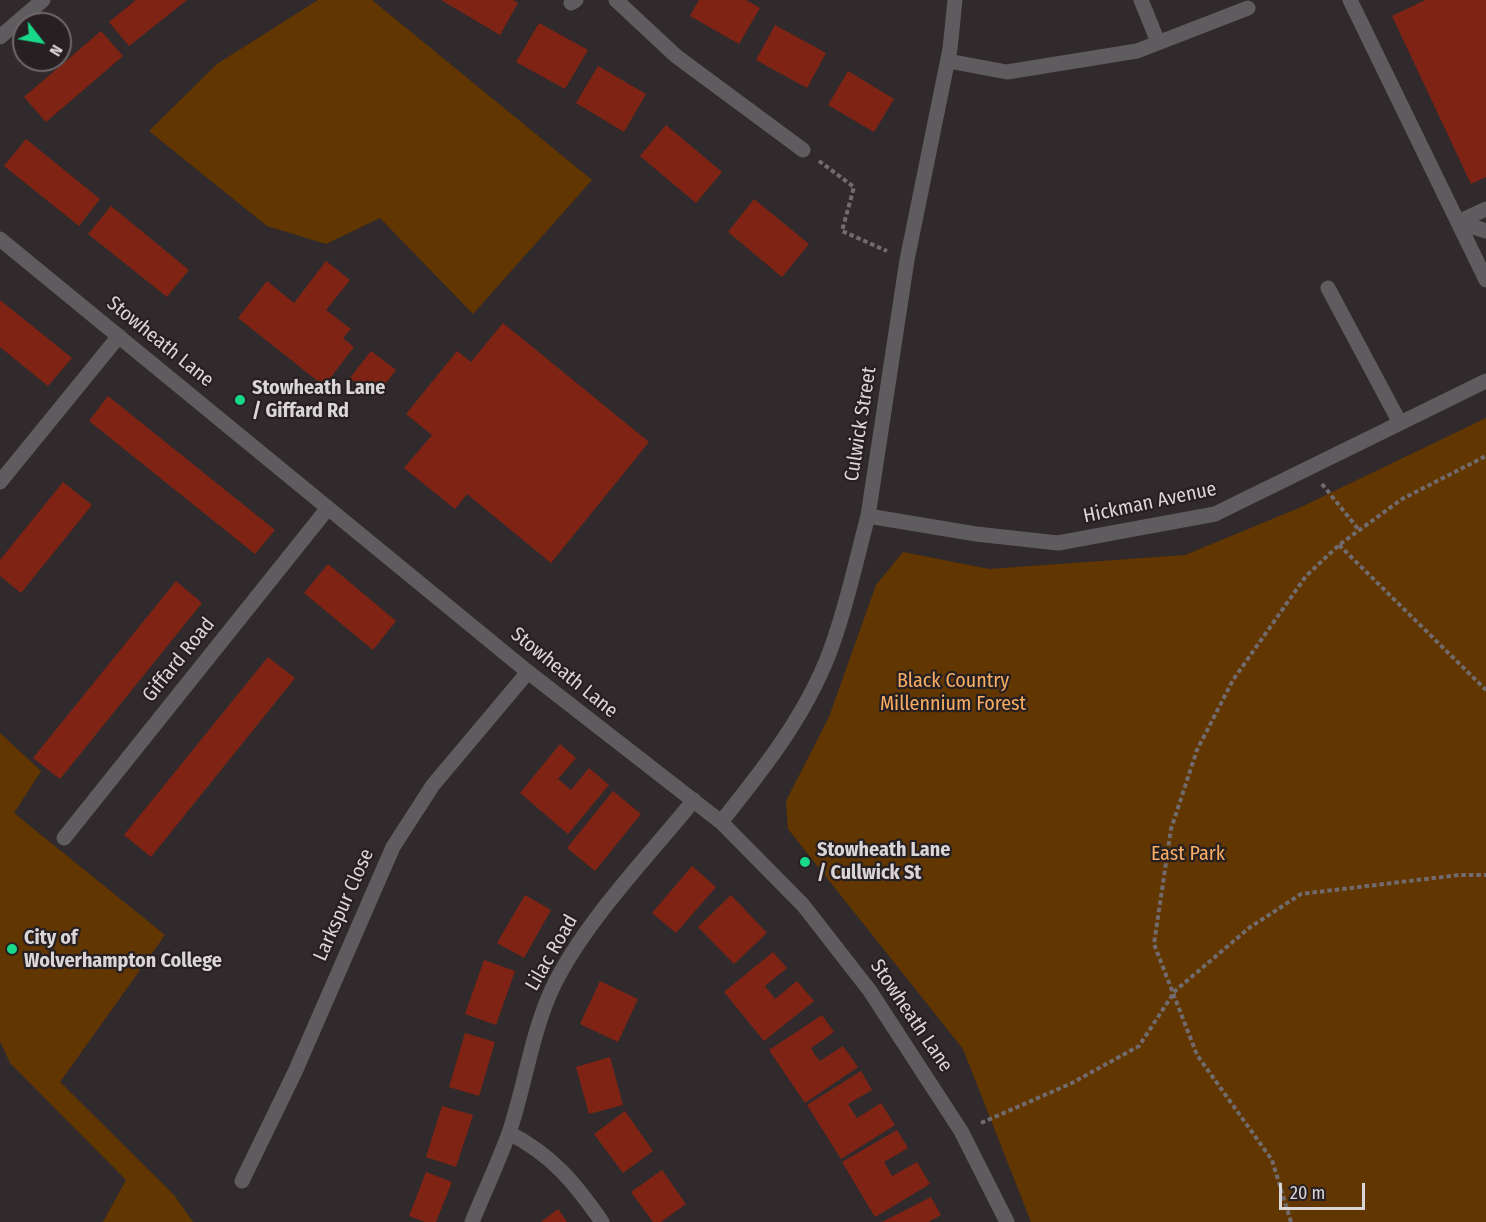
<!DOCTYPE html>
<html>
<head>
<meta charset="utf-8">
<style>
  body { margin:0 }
  #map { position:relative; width:1486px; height:1222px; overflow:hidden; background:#312a2c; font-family:"Fira Sans Condensed",sans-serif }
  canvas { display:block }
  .north { position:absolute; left:12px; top:12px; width:60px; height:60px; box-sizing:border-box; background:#272022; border:2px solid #6f686a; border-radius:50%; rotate:121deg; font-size:16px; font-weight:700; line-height:24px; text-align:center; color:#dad5d6 }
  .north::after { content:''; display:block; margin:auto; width:21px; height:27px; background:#17d989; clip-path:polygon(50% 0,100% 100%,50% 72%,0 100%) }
  .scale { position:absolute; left:1279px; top:1183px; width:86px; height:27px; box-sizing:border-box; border:3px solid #dad5d6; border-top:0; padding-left:8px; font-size:18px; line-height:21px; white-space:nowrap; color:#dad5d6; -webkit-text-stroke:4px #272022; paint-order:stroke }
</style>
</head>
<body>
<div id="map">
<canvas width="1486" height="1222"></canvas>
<div class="north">N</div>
<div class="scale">20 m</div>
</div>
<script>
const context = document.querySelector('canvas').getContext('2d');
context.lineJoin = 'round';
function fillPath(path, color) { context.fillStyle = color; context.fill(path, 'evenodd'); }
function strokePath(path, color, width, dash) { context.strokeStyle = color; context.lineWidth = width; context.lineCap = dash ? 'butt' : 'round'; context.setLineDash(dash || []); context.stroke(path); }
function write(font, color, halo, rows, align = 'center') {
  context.font = font + ' "Fira Sans Condensed",sans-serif'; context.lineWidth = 4.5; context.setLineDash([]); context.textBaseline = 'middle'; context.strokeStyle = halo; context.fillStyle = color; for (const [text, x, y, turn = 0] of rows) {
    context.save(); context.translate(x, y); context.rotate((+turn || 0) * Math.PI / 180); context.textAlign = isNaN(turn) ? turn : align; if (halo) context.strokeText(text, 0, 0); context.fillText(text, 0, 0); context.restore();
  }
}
const green = new Path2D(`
  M318 0H372L592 180 473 314 380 218 326 244 267 226 149 131 217 64Z
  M1486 418V1222H1031L963 1049 788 829 786 801 829 717 876 585 903 552 989 569 1185 555 1299 508Z
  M0 733 41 771 14 813 165 935 60 1082 174 1195 193 1222H103L126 1180 10 1063 0 1041Z`);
const building = new Path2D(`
  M136 0H187L129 46 109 22Z
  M441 0H513L518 3 500 35Z
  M699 0H746L760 8 739 44 690 16Z
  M1425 0H1486V177L1471 184 1392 16Z
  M539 23 588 50 565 89 516 62Z
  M775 25 826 53 807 88 756 60Z
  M101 31 123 56 46 122 24 97Z
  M598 66 646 94 624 132 576 103Z
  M848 71 894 99 874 132 828 105Z
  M666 125 722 172 696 203 640 156Z
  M26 139 100 199 79 226 4 166Z
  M754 199 809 244 782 277 728 232Z
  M111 206 189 270 167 297 88 234Z
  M326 261 350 280 326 310 351 329 343 338 354 347 324 386 238 318 267 281 294 303Z
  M0 300 72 358 48 386 0 347Z
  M503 323 649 442 551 563 467 494 455 509 404 468 432 435 406 414 457 351 471 362Z
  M371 351 396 370 375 397 350 378Z
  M108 396 275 530 255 554 89 421Z
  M63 482 92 505 21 593 0 576V560Z
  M328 564 396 621 373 650 304 593Z
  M176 581 202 603 60 779 33 758Z
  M268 657 295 678 151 857 124 835Z
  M560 744 576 758 558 779 571 790 589 768 609 785 568 834 520 793Z
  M613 791 641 814 595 871 567 848Z
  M692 866 716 887 676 933 652 913Z
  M525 895 551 910 524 958 497 943Z
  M731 895 767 933 734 964 698 927Z
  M773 952 787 968 765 986 775 999 797 981 814 1001 764 1041 724 992Z
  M484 960 515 971 496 1025 465 1014Z
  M600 981 638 999 618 1042 580 1024Z
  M822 1015 834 1032 811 1048 815 1055 820 1061 843 1046 858 1067 805 1103 769 1050Z
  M465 1033 495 1042 479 1096 449 1087Z
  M610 1057 623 1105 589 1114 576 1067Z
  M861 1071 872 1090 848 1104 857 1118 881 1103 895 1125 841 1159 807 1105Z
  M442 1106 473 1115 456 1167 426 1157Z
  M625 1111 653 1151 623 1173 594 1134Z
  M897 1130 908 1148 884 1162 892 1176 917 1162 930 1184 875 1217 842 1162Z
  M662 1170 686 1204 661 1222H653L631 1192Z
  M426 1172 452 1182 436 1222H425L409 1216Z
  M931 1197 941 1215 928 1222H882Z
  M558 1209 567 1222H541Z`);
const path = new Path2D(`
  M819 161 854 187 842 231 887 251
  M1322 484 1359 530
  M1339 545 1486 690
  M981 1123 1072 1083 1139 1046 1175 991 1249 928 1301 894 1459 875H1486
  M1291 1222 1272 1160 1197 1055 1154 944 1171 829 1197 750 1233 680 1306 576 1339 545 1402 499 1486 456`);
const service = new Path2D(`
  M616 0 676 56 803 150
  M1141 0 1158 42
  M1350 0 1486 280
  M948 61 1007 72 1137 51 1248 8
  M1458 222 1486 209
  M1458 222 1486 231
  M1328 288 1400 423`);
const minor = new Path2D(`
  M571 3 576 0
  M0 37 43 0
  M0 482 119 336
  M868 516 907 260 950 49 955 0
  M64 838 328 508
  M509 1133C551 1154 576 1184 602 1222
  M242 1181 295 1072 393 847 433 785 528 672
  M472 1222C484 1193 498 1163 509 1133 525 1086 531 1035 552 989 583 923 648 857 694 800`);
const tertiary = new Path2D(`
  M0 239 528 672 721 822 803 905 870 991 961 1131 1007 1222
  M721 822C766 766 811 709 834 640 848 600 857 557 868 516L976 534 1058 543 1215 514 1486 381`);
const markers = [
  [240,400,6,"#17d989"],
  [805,862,6,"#17d989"],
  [12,949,6,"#17d989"]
];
const streetNames = [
  ["Stowheath Lane",160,342,39],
  ["Culwick Street",861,424,-81],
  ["Hickman Avenue",1150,503,-12],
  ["Giffard Road",179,660,-51],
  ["Stowheath Lane",564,673,39],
  ["Larkspur Close",344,905,-66],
  ["Lilac Road",552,953,-60],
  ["Stowheath Lane",911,1016,56]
];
const poiNames = [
  ["Stowheath Lane",252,388],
  ["/ Giffard Rd",252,411],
  ["Stowheath Lane",817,850],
  ["/ Cullwick St",817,873],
  ["City of",24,938],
  ["Wolverhampton College",24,961]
];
const parkNames = [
  ["Black Country",953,681],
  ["Millennium Forest",953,704],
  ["East Park",1188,854]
];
fillPath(green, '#623600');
fillPath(building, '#7f2414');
strokePath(path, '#716b6d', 4, [4.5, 3]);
strokePath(service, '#5f5c5f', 15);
strokePath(minor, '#5f5c5f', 15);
strokePath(tertiary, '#5f5c5f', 15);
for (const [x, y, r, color] of markers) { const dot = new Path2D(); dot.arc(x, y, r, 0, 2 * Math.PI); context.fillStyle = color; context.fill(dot); strokePath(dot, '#272022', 2); }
write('20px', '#dad5d6', '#272022', streetNames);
write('bold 20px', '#dad5d6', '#272022', poiNames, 'left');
write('20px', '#f8ad63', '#272022', parkNames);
</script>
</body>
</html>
